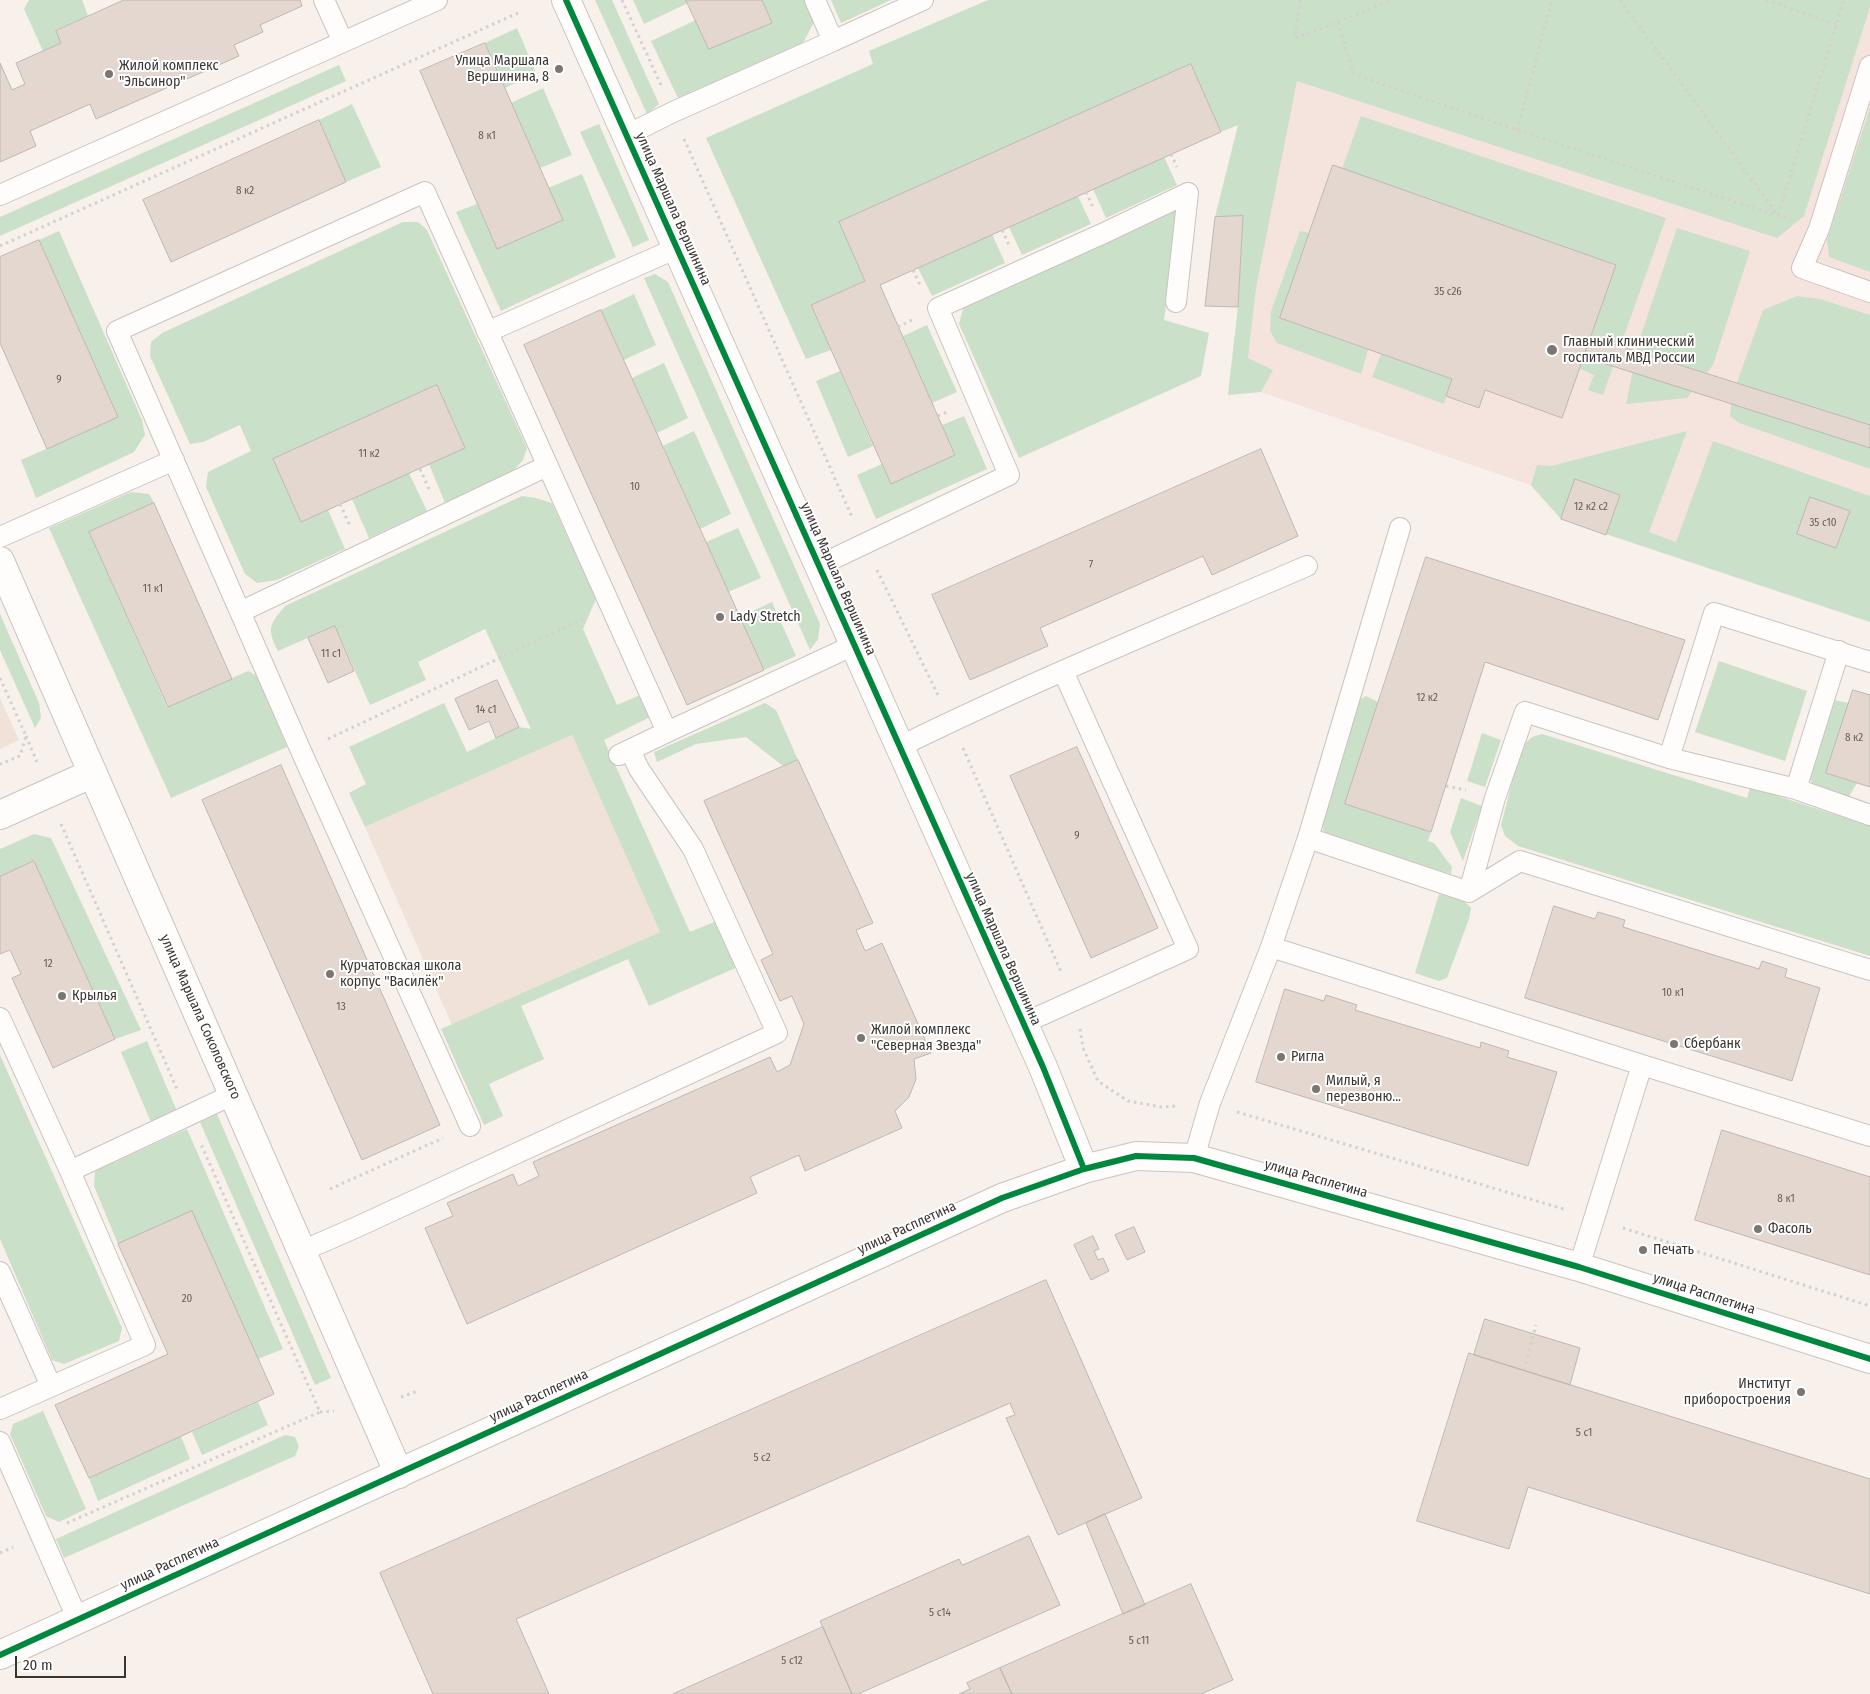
<!DOCTYPE html>
<html>
<head>
<meta charset="utf-8">
<style>
  body { margin:0 }
  #map { position:relative; width:1870px; height:1694px; overflow:hidden; background:#f7f0eb; font-family:"Fira Sans Condensed",sans-serif }
  canvas { display:block }
  .scale { position:absolute; left:15px; top:1656px; width:111px; height:22px; box-sizing:border-box; border:2px solid #3a3531; border-top:0; padding-left:6px; font-size:15px; line-height:18px; white-space:nowrap; color:#3a3531; -webkit-text-stroke:4px #fff; paint-order:stroke }
</style>
</head>
<body>
<div id="map">
<canvas width="1870" height="1694"></canvas>
<div class="scale">20 m</div>
</div>
<script>
const context = document.querySelector('canvas').getContext('2d');
context.lineJoin = 'round';
function fillPath(path, color) { context.fillStyle = color; context.fill(path, 'evenodd'); }
function strokePath(path, color, width, dash) { context.strokeStyle = color; context.lineWidth = width; context.lineCap = dash ? 'butt' : 'round'; context.setLineDash(dash || []); context.stroke(path); }
function write(font, color, halo, rows, align = 'center') {
  context.font = font + ' "Fira Sans Condensed",sans-serif'; context.lineWidth = 4; context.setLineDash([]); context.textBaseline = 'middle'; context.strokeStyle = halo; context.fillStyle = color; for (const [text, x, y, turn = 0] of rows) {
    context.save(); context.translate(x, y); context.rotate((+turn || 0) * Math.PI / 180); context.textAlign = isNaN(turn) ? turn : align; if (halo) context.strokeText(text, 0, 0); context.fillText(text, 0, 0); context.restore();
  }
}
const education = new Path2D(`
  M0 698 19 740 0 749Z
  M572 735 660 932 452 1025 365 827Z`);
const medical = new Path2D(`
  M1870 0V622L1561 519 1530 485 1261 392 1228 395 1265 71Z`);
const green = new Path2D(`
  M29 0H82L88 16 56 30 61 43 43 51 24 9Z
  M595 0H612L659 104 647 114Z
  M633 0H686L688 3 644 24Z
  M762 0H805L814 22 802 45 678 98 651 41 696 20 709 48 772 23Z
  M831 0H891L841 23Z
  M988 0H1870V7L1804 216 1777 238 1297 81 1256 288 1248 358 1273 370 1261 392 1228 395 1238 307 1243 216 1215 217 1238 125 1221 132 1191 64 839 222 865 281 811 305 831 350 806 359 706 138 873 64 869 51Z
  M517 28 536 73 505 88 485 43Z
  M339 65 346 81 0 236V217Z
  M543 88 572 155 540 168 511 103Z
  M352 104 381 167 346 182 319 120Z
  M1870 108V272L1829 257 1827 240Z
  M1361 116 1666 218 1603 395 1588 390 1594 375 1580 369 1616 265 1342 169Z
  M599 124 649 240 633 247 580 132Z
  M1164 157 1177 185 1106 218 1093 189Z
  M582 174 616 257 501 311 456 212 477 204 497 248 548 188Z
  M1078 196 1091 224 1022 255 1009 227Z
  M1180 205 1164 320 1209 333 1201 376 1019 458 959 324 964 305Z
  M403 222H418L427 230 527 448 523 460 512 472 445 503 429 464 465 448 437 385 273 459 301 522 328 510 345 549 277 580 257 583 245 574 206 487 208 472 251 451 240 425 203 442 190 444 150 356 151 342 162 333Z
  M1677 228 1750 251 1713 365 1687 398 1626 404 1639 341Z
  M59 231 142 420 145 435 134 452 36 498 21 460 118 417 39 240Z
  M1300 231 1309 233 1280 318 1368 350 1361 374 1277 343 1270 331 1271 311Z
  M992 234 1005 263 932 296 918 268Z
  M655 274 668 282 820 624 818 639 810 650 644 278Z
  M634 294 656 345 624 360 601 310Z
  M1797 296 1820 299 1870 315V469L1739 423 1730 416 1732 396 1763 310Z
  M927 325 957 392 932 403 903 336Z
  M1381 354 1452 379 1444 404 1372 377Z
  M664 363 688 418 657 433 632 378Z
  M840 371 873 446 848 457 816 381Z
  M964 416 987 469 876 519 857 475 882 464 891 483 955 455 942 425Z
  M694 431 731 514 700 529 663 446Z
  M1687 431 1649 532 1676 542 1713 441 1870 496V622L1561 519 1531 485 1537 465 1551 466Z
  M409 473 427 511 369 538 352 499Z
  M131 492 149 494 154 503 89 532 167 707 248 671 258 676 287 747 171 798 49 528Z
  M522 496 536 498 552 503 596 599 583 629 617 705 640 695 650 717 604 740 690 932 719 920 740 966 649 1006 628 959 521 1006 544 1059 489 1084 503 1116 484 1125 441 1029 660 932 572 735 365 827 349 793 366 784 349 747 444 703 467 752 519 727 531 729 485 629 418 662 426 680 370 705 335 626 278 651C266 628 270 624 285 606Z
  M738 528 761 578 728 592 706 542Z
  M772 602 796 656 764 670 740 617Z
  M0 614 39 703 41 718 35 728 0 650Z
  M1719 661 1807 691 1785 761 1695 732Z
  M1366 696 1378 702 1345 804 1431 832 1428 841 1434 843 1452 867 1451 874 1331 838 1323 831 1322 817 1354 703Z
  M1834 700 1849 703 1826 773 1857 783 1847 800 1815 789 1808 775Z
  M765 703 776 710 798 760 783 766 746 737 696 744 657 762 654 752Z
  M1482 733 1501 740 1485 787 1467 781Z
  M1542 734 1747 798 1750 787 1870 826V956L1518 846 1505 836 1501 825 1521 747 1532 737Z
  M1461 798 1482 806 1463 861 1450 832Z
  M34 834 51 838 141 1030 115 1039 34 861 0 877V849Z
  M1439 894 1464 901 1471 908 1469 919 1447 978 1439 981 1415 973Z
  M147 1041 177 1111 151 1122 121 1052Z
  M0 1055 122 1328 119 1341 64 1364 52 1360 0 1239Z
  M217 1114 331 1378 315 1385 200 1122Z
  M187 1129 283 1349 258 1359 118 1244 94 1186 95 1171Z
  M258 1402 268 1425 202 1455 192 1432Z
  M43 1411 86 1509 59 1522 46 1516 10 1434 13 1424Z
  M285 1435 295 1437 299 1446 295 1456 64 1558 56 1539Z
  M181 1436 190 1459 98 1501 89 1478Z`);
const building = new Path2D(`
  M124 0H300L302 6 260 25 263 32 234 45 239 56 96 119 90 104 30 131 36 146 0 162V63L12 90 25 84 16 63 61 43 56 31Z
  M686 0H762L772 23 709 49Z
  M485 43 563 220 497 249 420 71Z
  M1191 64 1221 132 880 285 955 455 891 484 811 305 865 281 839 222Z
  M319 120 346 182 171 262 143 200Z
  M1333 165 1616 265 1562 418 1485 390 1479 408 1446 396 1452 379 1280 318Z
  M1243 216 1238 307 1205 306 1215 217Z
  M39 240 118 417 47 449 0 343V257Z
  M601 310 764 670 687 705 524 345Z
  M1591 337 1870 425V448L1584 357Z
  M437 385 465 448 301 522 273 459Z
  M1261 449 1298 536 1212 575 1203 556 1040 628 1048 646 970 680 932 595Z
  M1575 479 1620 495 1606 535 1561 519Z
  M1810 497 1850 511 1836 548 1797 534Z
  M154 503 232 679 168 707 89 532Z
  M1426 557 1685 640 1658 720 1485 662 1431 832 1345 804Z
  M335 626 354 671 328 683 308 638Z
  M497 680 519 727 496 738 489 721 469 730 455 699Z
  M1853 690 1870 695V787L1826 773Z
  M1077 747 1158 928 1091 958 1010 776Z
  M798 760 873 923 856 930 865 951 882 943 931 1053 914 1059 916 1079 909 1097 895 1111 902 1128 805 1171 799 1155 750 1177 757 1193 467 1324 425 1228 453 1216 447 1203 513 1174 518 1186 539 1176 533 1162 770 1057 777 1072 790 1065 804 1024 792 996 780 1001 761 960 773 954 704 801Z
  M281 765 440 1125 362 1160 202 800Z
  M34 861 115 1039 53 1068 12 978 21 974 10 950 0 954V877Z
  M1554 906 1595 919 1598 912 1625 920 1623 927 1759 969 1762 961 1787 969 1785 977 1820 988 1792 1081 1525 998Z
  M1285 989 1324 1001 1326 995 1357 1005 1355 1010 1480 1048 1481 1042 1509 1051 1507 1057 1557 1072 1528 1166 1256 1082Z
  M1722 1130 1870 1177V1275L1695 1220Z
  M192 1211 274 1394 89 1478 55 1405 168 1354 118 1244Z
  M1134 1227 1145 1252 1127 1260 1115 1235Z
  M1093 1236 1099 1249 1094 1251 1098 1260 1103 1258 1109 1271 1091 1280 1074 1245Z
  M1046 1280 1142 1498 1058 1535 1006 1418 1015 1415 1010 1403 516 1619 549 1694H433L380 1573Z
  M1485 1319 1580 1348 1570 1385 1474 1355Z
  M1469 1353 1870 1479V1594L1528 1487 1509 1549 1417 1521Z
  M1105 1514 1145 1605 1123 1614 1086 1523Z
  M1029 1536 1060 1605 858 1694H852L820 1621 959 1559 962 1565Z
  M1191 1584 1233 1680 1201 1694H1012L1000 1668Z
  M823 1627 852 1694H673Z
  M1000 1668 1012 1694H959L970 1689 967 1683Z`);
const path = new Path2D(`
  M622 0 661 85
  M1300 0 1295 38 1338 22 1354 74 1517 130 1791 220
  M1620 0 1778 215
  M1766 0 1836 24
  M1338 22 1392 0
  M1517 130 1552 0
  M684 139 852 517
  M1171 154 1177 167
  M1086 192 1093 207
  M1778 215 1844 0
  M1002 230 1009 245
  M0 246 518 13
  M913 270 920 285
  M898 327 912 320
  M938 416 949 411
  M420 469 429 489
  M340 504 350 526
  M877 570 938 695
  M0 678 26 736 20 756 0 764
  M26 736 37 762
  M328 739 585 618
  M963 748 1062 974
  M1446 786 1466 790
  M61 824 177 1089
  M1080 1029 1083 1048 1098 1081 1128 1101 1161 1107 1177 1106
  M1237 1112 1567 1210
  M330 1189 443 1138
  M1623 1228 1870 1306
  M1524 1370 1536 1325
  M401 1397 418 1391
  M320 1412 334 1411
  M67 1523 320 1412 200 1142
  M0 1553 13 1547`);
const lane = new Path2D(`
  M324 0 343 42
  M833 41 923 0
  M1870 66 1819 229 1802 268 1870 292
  M627 135 673 112 833 41 815 0
  M0 195 437 0
  M1176 302 1188 193
  M487 332 677 248
  M1400 528 1308 838 1469 892 1520 861 1870 970
  M0 537 174 460
  M818 566 1009 475 938 308 1104 233 1188 193
  M240 612 547 466
  M899 747C1033 681 1170 625 1307 566
  M619 755 667 732
  M1669 758 1714 613 1870 662
  M1796 789 1839 651
  M1469 892 1495 798 1525 712 1669 758 1796 789 1870 815
  M1271 947 1642 1065 1579 1267
  M0 1018 70 1171 145 1345 0 1409
  M1022 1024 1188 949 1063 671
  M1642 1065 1870 1136
  M470 1126 301 751 117 331 425 192 667 732 854 645
  M1194 1158 1210 1103 1271 947 1308 838
  M70 1171 234 1094
  M302 1251 357 1227 777 1033 693 849 639 769 630 750
  M0 1272 51 1386
  M0 1442 78 1620`);
const street = new Path2D(`
  M0 561 399 1474
  M0 815 93 773`);
const secondary = new Path2D(`
  M566 0 1043 1067 1084 1169
  M0 1655 1002 1198 1084 1169 1136 1156 1194 1158 1579 1267 1870 1359`);
const cycleway = new Path2D(`
  M566 0 1043 1067 1084 1169
  M0 1655 1002 1198 1084 1169 1136 1156 1194 1158 1579 1267 1870 1359`);
const markers = [
  [559,69,5,"#7c7672"],
  [109,74,5,"#7c7672"],
  [1552,350,6,"#7c7672"],
  [720,617,5,"#7c7672"],
  [330,974,5,"#7c7672"],
  [62,996,5,"#7c7672"],
  [861,1038,5,"#7c7672"],
  [1674,1044,5,"#7c7672"],
  [1281,1057,5,"#7c7672"],
  [1316,1089,5,"#7c7672"],
  [1758,1229,5,"#7c7672"],
  [1643,1250,5,"#7c7672"],
  [1801,1392,5,"#7c7672"]
];
const numberNames = [
  ["8 к1",487,136],
  ["8 к2",245,191],
  ["35 с26",1448,292],
  ["9",59,380],
  ["11 к2",369,454],
  ["10",635,487],
  ["12 к2 с2",1591,507],
  ["35 с10",1823,523],
  ["7",1091,565],
  ["11 к1",153,589],
  ["11 с1",331,654],
  ["12 к2",1427,698],
  ["14 с1",486,710],
  ["8 к2",1854,738],
  ["9",1077,836],
  ["12",48,964],
  ["10 к1",1673,993],
  ["13",341,1007],
  ["8 к1",1786,1199],
  ["20",187,1299],
  ["5 с1",1584,1433],
  ["5 с2",762,1458],
  ["5 с14",940,1613],
  ["5 с11",1139,1641],
  ["5 с12",792,1661]
];
const poiNames = [
  ["Улица Маршала",549,61,"right"],
  ["Вершинина, 8",549,77,"right"],
  ["Жилой комплекс",119,66],
  ["\"Эльсинор\"",119,82],
  ["Главный клинический",1563,342],
  ["госпиталь МВД России",1563,358],
  ["Lady Stretch",730,617],
  ["Курчатовская школа",340,966],
  ["корпус \"Василёк\"",340,982],
  ["Крылья",72,996],
  ["Жилой комплекс",871,1030],
  ["\"Северная Звезда\"",871,1046],
  ["Сбербанк",1684,1044],
  ["Ригла",1291,1057],
  ["Милый, я",1326,1081],
  ["перезвоню...",1326,1097],
  ["Фасоль",1768,1229],
  ["Печать",1653,1250],
  ["Институт",1791,1384,"right"],
  ["приборостроения",1791,1400,"right"]
];
const streetNames = [
  ["улица Маршала Вершинина",673,209,66],
  ["улица Маршала Вершинина",838,579,66],
  ["улица Маршала Вершинина",1003,949,66],
  ["улица Маршала Соколовского",200,1017,66],
  ["улица Расплетина",1316,1179,16],
  ["улица Расплетина",907,1228,-25],
  ["улица Расплетина",1704,1294,18],
  ["улица Расплетина",539,1396,-25],
  ["улица Расплетина",170,1564,-25]
];
fillPath(education, '#f0e2d8');
fillPath(medical, '#f5e4dd');
fillPath(green, '#cbe0c9');
fillPath(building, '#e3d7cf');
strokePath(building, '#bdb8b4', 1);
strokePath(lane, '#cac4c0', 22);
strokePath(street, '#cac4c0', 30);
strokePath(secondary, '#cac4c0', 30);
strokePath(path, '#d3d0cd', 3, [2.5, 4]);
strokePath(lane, '#fefdfc', 20);
strokePath(street, '#fefdfc', 28);
strokePath(secondary, '#fefdfc', 28);
strokePath(cycleway, '#00873e', 6);
for (const [x, y, r, color] of markers) { const dot = new Path2D(); dot.arc(x, y, r, 0, 2 * Math.PI); context.fillStyle = color; context.fill(dot); strokePath(dot, '#fff', 2); }
write('11px', '#665f5a', null, numberNames);
write('14px', '#3a3531', '#fff', poiNames, 'left');
write('14px', '#3a3531', '#fff', streetNames);
</script>
</body>
</html>
